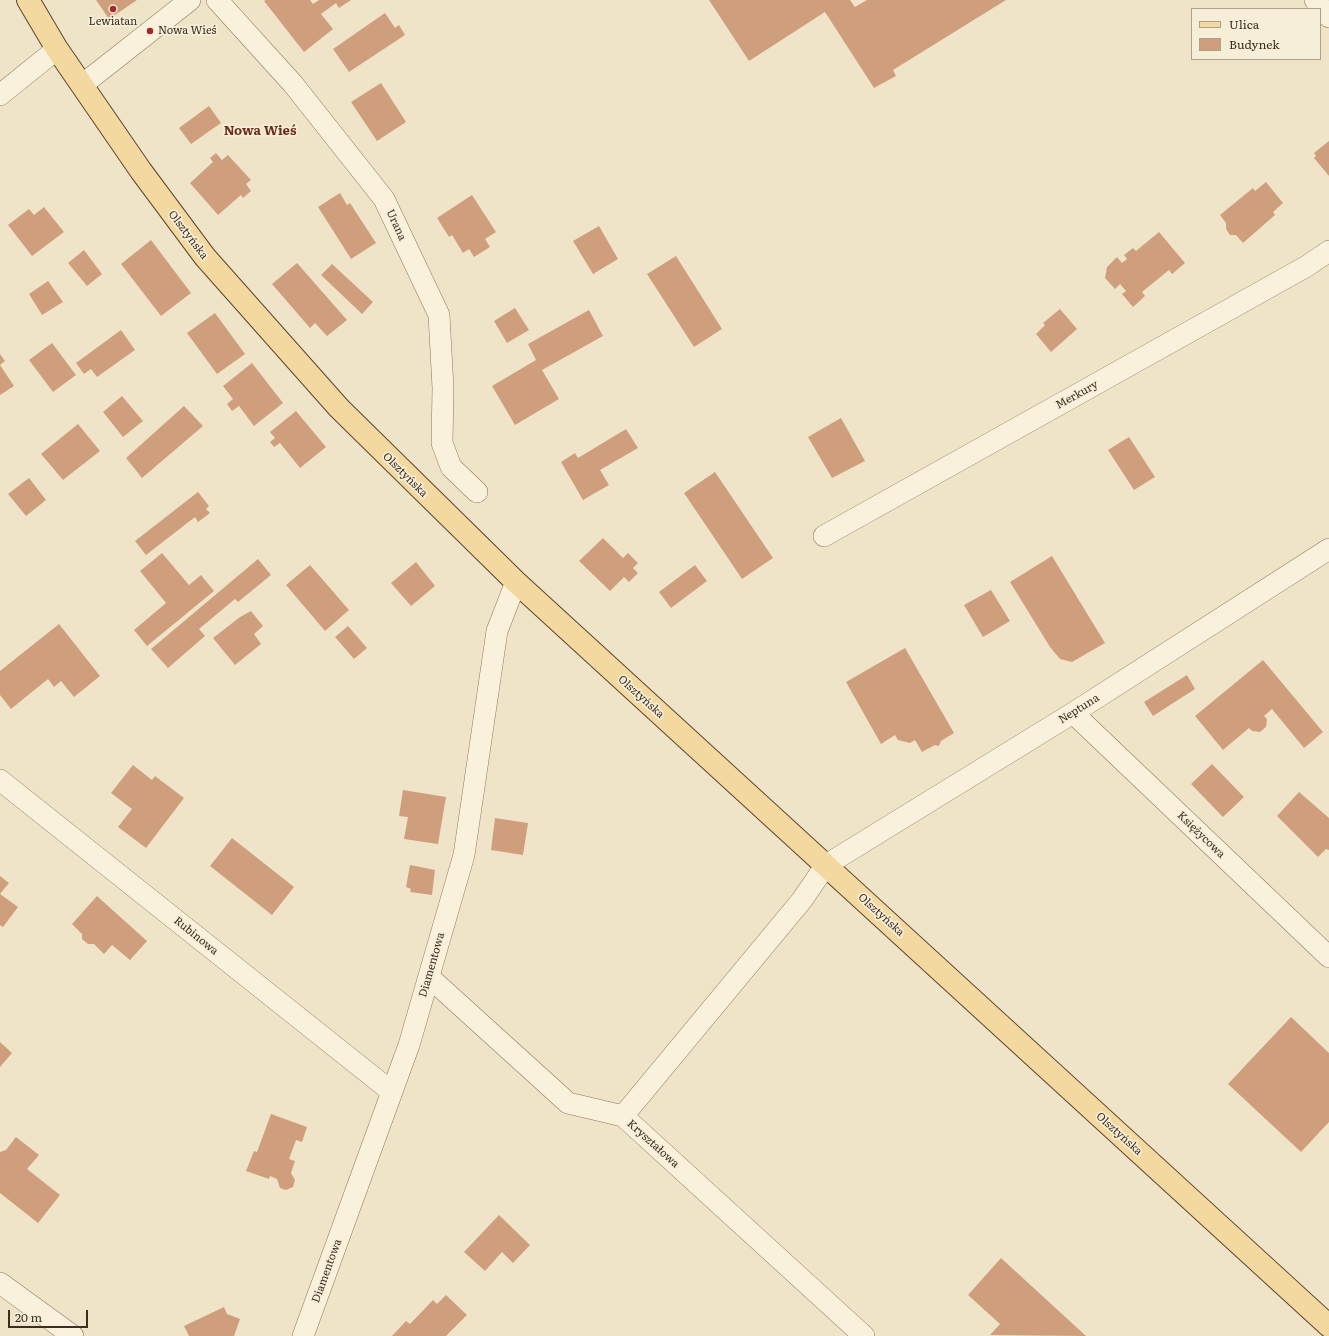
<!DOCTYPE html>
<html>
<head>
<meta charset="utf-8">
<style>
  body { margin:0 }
  #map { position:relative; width:1329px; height:1336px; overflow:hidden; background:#f0e4c8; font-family:Literata,serif }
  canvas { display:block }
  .legend { position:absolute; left:1191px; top:8px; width:130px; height:52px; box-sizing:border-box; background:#f7eed8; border:1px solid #ada18e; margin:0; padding:5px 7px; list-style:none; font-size:12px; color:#3d2e20 }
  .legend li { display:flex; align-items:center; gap:8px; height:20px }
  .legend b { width:20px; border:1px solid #ada18e }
  .scale { position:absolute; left:8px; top:1310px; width:80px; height:18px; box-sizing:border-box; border:2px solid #3d2e20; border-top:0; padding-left:5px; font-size:12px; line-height:14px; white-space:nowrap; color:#3d2e20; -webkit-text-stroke:3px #f7eed8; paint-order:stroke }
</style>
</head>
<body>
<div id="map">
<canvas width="1329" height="1336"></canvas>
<ul class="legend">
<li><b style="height:5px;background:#f3d9a0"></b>Ulica</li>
<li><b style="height:11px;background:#cf9f7d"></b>Budynek</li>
</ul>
<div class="scale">20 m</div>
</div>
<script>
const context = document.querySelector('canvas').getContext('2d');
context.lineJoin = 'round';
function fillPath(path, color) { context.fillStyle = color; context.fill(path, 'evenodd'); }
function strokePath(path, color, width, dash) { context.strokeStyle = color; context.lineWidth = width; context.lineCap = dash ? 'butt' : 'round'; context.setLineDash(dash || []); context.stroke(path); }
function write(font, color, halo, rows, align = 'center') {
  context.font = font + ' Literata,serif'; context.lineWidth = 3.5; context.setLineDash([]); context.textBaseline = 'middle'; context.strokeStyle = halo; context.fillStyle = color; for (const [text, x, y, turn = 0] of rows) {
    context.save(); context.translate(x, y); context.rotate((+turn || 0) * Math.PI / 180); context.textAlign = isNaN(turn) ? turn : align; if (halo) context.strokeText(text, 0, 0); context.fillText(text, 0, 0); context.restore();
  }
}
const building = new Path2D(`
  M96 0H137L109 19Z
  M266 0H310L313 4 319 0H351L339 8 336 3 321 14 333 29 304 52 264 1Z
  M709 0H850L855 7 867 0H1006L893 70 896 76 874 88 825 12 749 61Z
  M385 13 395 28 399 25 405 35 349 72 333 49Z
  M381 83 406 122 377 141 351 102Z
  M209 106 221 123 191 144 179 128Z
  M1329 141V176L1314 158 1316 156 1314 153Z
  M216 153 222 160 228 155 251 180 246 184 251 191 243 198 241 195 218 215 190 183 213 162 210 158Z
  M1266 182 1283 203 1273 212 1275 215 1243 243 1236 235H1230L1226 229V223L1220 215 1253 188 1255 191Z
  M340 193 347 205 350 203 376 243 351 259 318 207Z
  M472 195 496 232 485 239 490 247 474 257 469 249 463 253 452 235 449 237 437 218Z
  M44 207 64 232 32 256 8 225 29 209 34 215Z
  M599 226 618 259 593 274 573 241Z
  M1159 232 1185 263 1172 274 1169 270 1142 292 1145 296 1133 307 1122 294 1126 291 1120 284 1115 289 1105 278 1107 267 1117 257 1122 263 1127 259 1124 255 1133 248 1136 251Z
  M151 240 191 293 161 316 121 264Z
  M84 250 102 274 87 286 68 263Z
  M676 256 722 329 694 347 647 274Z
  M297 263 347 320 327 336 315 323 310 328 272 284Z
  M332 264 373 302 362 314 321 275Z
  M48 281 63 302 42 315 29 294Z
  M515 308 529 330 507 343 494 321Z
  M1060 309 1077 329 1051 352 1036 334 1045 325 1043 323Z
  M589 310 603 336 542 370 559 399 515 425 492 386 536 360 528 344Z
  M215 313 245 354 217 374 187 333Z
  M121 330 135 350 97 377 91 369 84 374 76 363Z
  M52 343 76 375 53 392 29 360Z
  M0 354 5 361 0 365 14 386 0 395Z
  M252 363 283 403 254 426 239 406 232 411 227 404 233 399 223 386Z
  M122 396 143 421 123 437 103 412Z
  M184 406 203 426 142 478 126 458Z
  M296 411 326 447 300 468 280 443 274 447 270 442 275 438 270 432Z
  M841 418 865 461 832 478 808 437Z
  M78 424 100 451 63 480 41 454Z
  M626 429 638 448 600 470 609 485 583 500 561 462 575 453 578 458Z
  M1129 437 1155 477 1134 490 1108 450Z
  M715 472 773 558 742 579 684 493Z
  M29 478 46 500 26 516 8 494Z
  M198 492 209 506 206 509 210 513 198 522 195 517 146 555 135 541Z
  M603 538 623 558 628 553 638 563 633 568 638 573 629 582 624 577 610 591 579 561Z
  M162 553 189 585 201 575 214 591 147 646 134 630 166 603 140 571Z
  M1052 556 1105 643 1072 662 1060 659 1050 647 1010 582Z
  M258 559 271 575 238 602 235 599 199 629 205 636 168 668 151 649Z
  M416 562 435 586 411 606 391 583Z
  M310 565 349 610 325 631 286 585Z
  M695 565 707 581 671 608 659 592Z
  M991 590 1010 621 983 637 964 605Z
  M251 611 263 626 254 634 261 644 235 665 213 638 240 617Z
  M59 624 100 676 74 697 61 681 54 687 48 679 11 709 0 695V671Z
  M348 626 367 648 354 659 335 637Z
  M905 648 954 733 941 741 939 746 935 745 922 752 915 740 910 743 898 740 895 735 881 744 846 682Z
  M1263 660 1323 732 1304 748 1272 709 1264 716 1267 719 1266 727 1260 732 1252 731 1249 728 1223 750 1195 716Z
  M1187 675 1195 689 1153 716 1144 702Z
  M1212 764 1244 797 1223 817 1191 784Z
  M133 765 152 780 155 776 184 798 146 848 118 827 132 809 111 793Z
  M403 790 446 797 438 844 404 839 408 817 399 816Z
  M1299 792 1329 818V850L1326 849 1318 857 1277 816Z
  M495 818 528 823 523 855 491 850Z
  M232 838 294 887 272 915 210 866Z
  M410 865 435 870 432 895 410 892 411 889 406 887Z
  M0 876 9 883 0 894 18 907 3 927 0 925Z
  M97 896 147 941 130 960 112 945 104 954 94 944H88L82 939V934L72 924Z
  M1291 1017 1329 1053V1122L1301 1152 1228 1084Z
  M0 1042 12 1053 0 1067Z
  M271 1114 307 1127 302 1142 296 1140 289 1159 295 1161 291 1173 295 1180 293 1187 286 1190 280 1188 277 1179 270 1176 269 1179 246 1171 254 1151 257 1152Z
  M16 1137 39 1155 27 1169 60 1195 38 1223 0 1193V1152L6 1150Z
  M499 1215 530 1245 513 1263 502 1252 485 1271 464 1252Z
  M1001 1258 1049 1302 1086 1336 990 1335 1000 1324 968 1295Z
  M446 1295 467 1315 446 1336H392L406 1321 410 1324 433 1300 437 1304Z
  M224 1307 227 1314 240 1319 234 1336H189L184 1326Z`);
const minor = new Path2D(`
  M217 0 293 84 384 199 439 315 443 388 442 443 451 467 477 492
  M1315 0 1329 17
  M82 85 190 0
  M0 95 57 49
  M824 536 1307 266 1329 251
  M1073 713 1329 957
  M0 780 392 1092
  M429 977 568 1103 623 1116 864 1336
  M623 1116 802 900 826 865 1073 713 1329 549
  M0 1283 73 1336
  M303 1336 409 1045 464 855 497 631 516 582`);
const primary = new Path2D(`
  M28 0 57 49 141 171 205 257 339 408 516 582 1329 1326`);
const markers = [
  [113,9,4,"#9e2a2b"],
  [150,31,4,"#9e2a2b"]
];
const poiNames = [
  ["Lewiatan",113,22],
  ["Nowa Wieś",158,31,"left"]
];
const streetNames = [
  ["Urana",396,225,65],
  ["Olsztyńska",188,235,53],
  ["Merkury",1077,395,-29],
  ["Olsztyńska",405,475,45],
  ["Olsztyńska",641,697,42],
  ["Neptuna",1079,709,-32],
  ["Księżycowa",1201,835,44],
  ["Olsztyńska",881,915,42],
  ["Rubinowa",196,936,39],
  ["Diamentowa",432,965,-74],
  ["Olsztyńska",1119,1134,42],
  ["Kryształowa",653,1144,42],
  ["Diamentowa",327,1271,-70]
];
const quarterNames = [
  ["Nowa Wieś",260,131]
];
fillPath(building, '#cf9f7d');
strokePath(minor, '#8d765c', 22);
strokePath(primary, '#5b4430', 24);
strokePath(minor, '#faf1dc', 21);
strokePath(primary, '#f3d9a0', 22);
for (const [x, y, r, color] of markers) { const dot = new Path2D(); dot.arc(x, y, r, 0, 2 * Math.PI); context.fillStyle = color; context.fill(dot); strokePath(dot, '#f7eed8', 1.5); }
write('11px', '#3d2e20', '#f7eed8', poiNames);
write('11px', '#3d2e20', '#f7eed8', streetNames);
write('bold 13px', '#6b2e1e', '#f7eed8', quarterNames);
</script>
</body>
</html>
